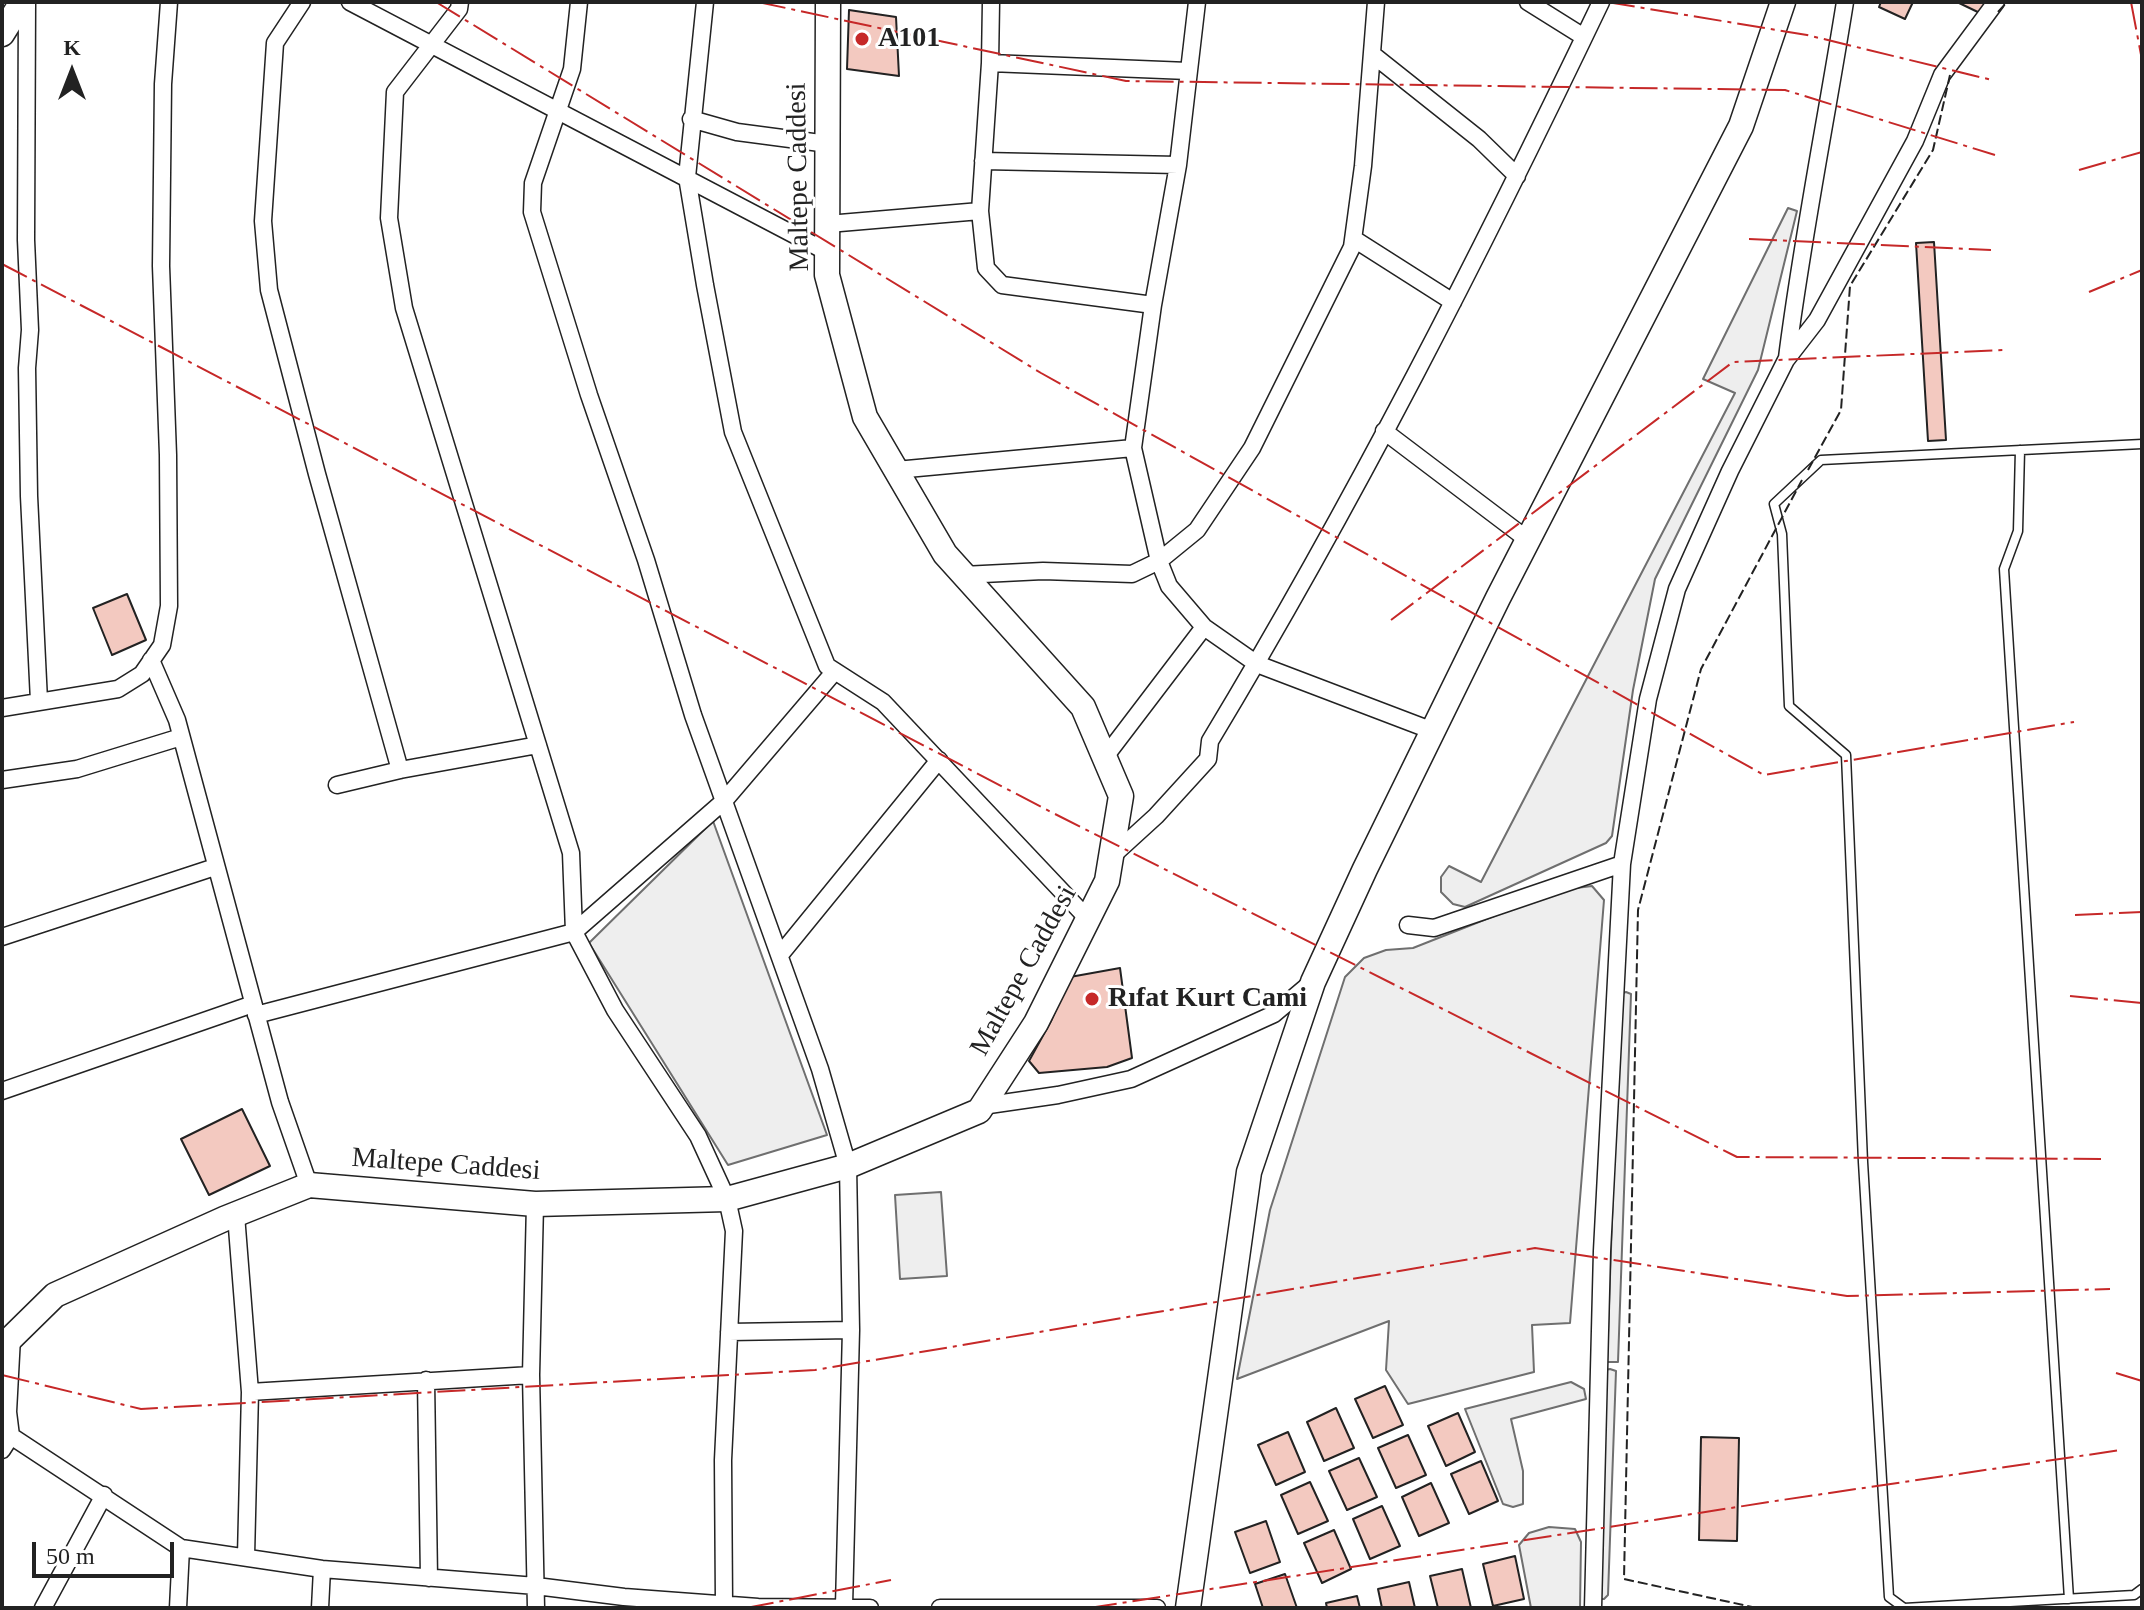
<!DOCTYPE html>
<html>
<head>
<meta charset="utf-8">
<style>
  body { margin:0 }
  #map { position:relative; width:2144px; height:1610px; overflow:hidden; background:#fff; font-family:Georgia,serif }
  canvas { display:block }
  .frame { position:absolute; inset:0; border:4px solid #222; pointer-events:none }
  .north { position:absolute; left:32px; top:32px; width:80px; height:80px; -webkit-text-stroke:6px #fff; paint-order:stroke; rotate:0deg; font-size:22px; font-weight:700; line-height:32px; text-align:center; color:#222 }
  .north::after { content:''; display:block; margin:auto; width:28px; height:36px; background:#222; clip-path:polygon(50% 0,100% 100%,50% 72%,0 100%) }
  .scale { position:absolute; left:32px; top:1542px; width:142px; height:36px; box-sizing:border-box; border:4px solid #222; border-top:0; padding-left:10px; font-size:24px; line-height:28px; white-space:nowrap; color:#222; -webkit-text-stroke:6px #fff; paint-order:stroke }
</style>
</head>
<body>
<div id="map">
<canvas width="2144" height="1610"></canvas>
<div class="frame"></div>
<div class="north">K</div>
<div class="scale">50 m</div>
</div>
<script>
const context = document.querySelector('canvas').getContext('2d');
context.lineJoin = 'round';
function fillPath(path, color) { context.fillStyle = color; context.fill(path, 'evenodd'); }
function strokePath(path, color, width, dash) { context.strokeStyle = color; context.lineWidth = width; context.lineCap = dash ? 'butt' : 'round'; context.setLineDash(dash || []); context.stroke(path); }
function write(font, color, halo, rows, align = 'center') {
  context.font = font + ' Georgia,serif'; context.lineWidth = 6; context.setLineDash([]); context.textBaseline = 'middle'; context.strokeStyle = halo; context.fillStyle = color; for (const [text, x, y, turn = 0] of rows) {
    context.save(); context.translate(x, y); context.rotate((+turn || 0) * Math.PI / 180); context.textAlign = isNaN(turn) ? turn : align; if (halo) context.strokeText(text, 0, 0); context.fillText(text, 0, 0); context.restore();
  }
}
const green = new Path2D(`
  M1788 208 1797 211 1758 370 1655 579 1633 690 1612 836 1606 843 1465 907 1453 904 1441 892V877L1449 866 1481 882 1735 393 1703 379Z
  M713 821 827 1135 728 1165 589 943Z
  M1592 886 1604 900 1570 1323 1532 1325 1534 1372 1408 1404 1386 1370 1389 1321 1237 1379 1270 1210 1345 977 1364 958 1386 950 1413 948 1560 890Z
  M1626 992 1631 994 1618 1362H1607L1620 994Z
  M941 1192 947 1276 900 1279 895 1195Z
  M1610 1369 1616 1371 1608 1595 1604 1599H1597L1605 1370Z
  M1571 1382 1584 1389 1586 1399 1511 1419 1523 1471V1504L1513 1507 1503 1504 1465 1409Z
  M1549 1527 1575 1529 1581 1542 1580 1608H1531L1519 1545 1529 1533Z`);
const building = new Path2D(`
  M1881 2H1913L1905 19 1879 7Z
  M1957 2H1990L1984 15Z
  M849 10 896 17 899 76 847 69Z
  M1934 242 1946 440 1928 441 1916 243Z
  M127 594 146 640 112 655 93 608Z
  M1120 968 1132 1058 1107 1067 1039 1073 1029 1061 1051 1021 1070 977Z
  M242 1109 270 1166 209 1195 181 1139Z
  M1385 1386 1403 1425 1373 1438 1355 1399Z
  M1336 1408 1354 1448 1324 1461 1307 1422Z
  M1458 1413 1475 1452 1446 1466 1428 1426Z
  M1288 1432 1305 1472 1276 1485 1258 1445Z
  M1408 1435 1426 1475 1396 1488 1378 1448Z
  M1701 1437 1739 1438 1737 1541 1699 1540Z
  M1359 1458 1377 1497 1347 1510 1329 1471Z
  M1481 1461 1498 1501 1469 1514 1451 1474Z
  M1310 1482 1328 1521 1298 1534 1281 1495Z
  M1431 1483 1449 1523 1419 1536 1402 1497Z
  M1382 1506 1400 1546 1370 1559 1353 1519Z
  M1266 1521 1280 1562 1250 1573 1235 1532Z
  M1334 1530 1351 1569 1322 1583 1304 1543Z
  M1515 1556 1524 1599 1493 1606 1483 1564Z
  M1462 1569 1471 1608H1438L1430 1576Z
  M1285 1574 1297 1608H1263L1255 1584Z
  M1409 1582 1415 1608H1382L1378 1589Z
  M1357 1596 1360 1608H1327L1326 1603Z`);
const lane = new Path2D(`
  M2142 444 1821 460 1774 504 1782 534 1789 706 1846 755 1863 1162 1889 1597 1904 1608 2134 1595 2142 1589
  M2020 450 2018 531 2004 569 2069 1599`);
const street = new Path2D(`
  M27 2 26 240 30 330 27 368 29 496 39 701
  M302 2 275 43 263 221 269 290 317 474 400 770
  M350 2 827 252
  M460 2 459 9 395 92 389 218 404 308 571 853 574 932 615 1010 698 1136 727 1199 734 1231 723 1460 724 1604
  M579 2 572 69 533 183 532 212 589 395 646 560 693 715 820 1069 848 1166 851 1330
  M705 2 687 177 705 285 733 432 827 666 883 702 1088 919
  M991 2 990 63 980 211 986 268 1002 285 1153 305
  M1197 2 1178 165 1153 305 1133 448 1159 561 1169 586 1204 627 1257 664 1433 731
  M1528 2 1584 37
  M1372 54 1479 139 1517 176
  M990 63 1188 71
  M691 119 737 132 828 144
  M983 161 1178 165
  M828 224 980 211
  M1354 239 1453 302
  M1787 358C1802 239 1826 121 1845 2
  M1384 431 1528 540
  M896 470 1133 448
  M963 575 1043 571 1132 574 1159 561 1197 530 1252 448 1352 247 1363 166 1376 2
  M151 660 177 720 280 1102 309 1185
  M2 708 118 689 142 674 162 645 169 606 168 455 161 266 163 84 169 2
  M1105 757 1204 627
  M2 780 77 769 181 737
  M337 785 400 770 538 745
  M1111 857 1156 816 1208 759 1210 741C1354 502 1481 253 1601 2
  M1408 925 1434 928 1622 864
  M2 937 215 867
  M780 955 939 760
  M256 1015 574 932 724 801 835 671
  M2 1091 253 1004
  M982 1106 1058 1095 1131 1079 1274 1014 1312 982
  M535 1204 531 1375 536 1608
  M236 1215 250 1392 246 1556
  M729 1332 851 1330 844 1606
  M12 1337 8 1412 11 1436 181 1548 322 1569 536 1586 624 1597 758 1607 870 1608
  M426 1380 429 1578
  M250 1392 531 1375
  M2 1450 11 1436
  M43 1608 104 1495
  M178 1608 181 1548
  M320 1608 322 1569
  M940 1608H1157
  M1593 1608 1602 1251 1622 864 1648 699 1677 589 1730 471 1786 360 1817 320 1915 141 1942 75 1996 2`);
const secondary = new Path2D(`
  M2 34 22 2
  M2 1347 55 1295 224 1219 309 1185 535 1204 727 1199 848 1166 979 1111 1036 1023 1107 881 1121 796 1083 707 945 554 865 417 827 275 828 2
  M1188 1608 1249 1172 1313 982 1365 869 1498 598 1741 126 1783 2`);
const fence = new Path2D(`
  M1998 12 2007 2
  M1808 470 1841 410 1850 286 1933 150 1950 75
  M1757 1608 1624 1579 1638 910 1701 669 1802 480`);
const power = new Path2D(`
  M436 2 1041 373 1764 775 2074 722
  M758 2 1126 81 1785 90 1995 155
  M1607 2 1807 35 1992 80
  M2131 2 2142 60
  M2079 170 2142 152
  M1749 239 1991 250
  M2 264 1051 812 1737 1157 2101 1159
  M2089 292 2142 270
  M1391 620 1733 362 2003 350
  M2075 915 2142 912
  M2070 996 2142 1003
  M2116 1373 2142 1381
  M2 1375 141 1409 815 1370 1535 1248 1847 1296 2110 1289
  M746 1608 891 1580
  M1089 1608 1782 1500 2121 1450`);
const markers = [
  [862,39,8,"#c62828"],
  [1092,999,8,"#c62828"]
];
const poiNames = [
  ["A101",878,39],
  ["Rıfat Kurt Cami",1108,999]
];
const streetNames = [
  ["Maltepe Caddesi",799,177,-91],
  ["Maltepe Caddesi",1024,971,-61],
  ["Maltepe Caddesi",446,1165,4]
];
fillPath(green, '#eee');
strokePath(green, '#6f6f6f', 2);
fillPath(building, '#f3c9c0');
strokePath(building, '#222', 2);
strokePath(lane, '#222', 11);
strokePath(street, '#222', 19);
strokePath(secondary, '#222', 27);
strokePath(lane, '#fff', 8);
strokePath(street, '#fff', 16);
strokePath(secondary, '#fff', 24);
strokePath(fence, '#222', 2, [10, 4]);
strokePath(power, '#c62828', 2, [28, 6, 4, 6]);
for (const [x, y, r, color] of markers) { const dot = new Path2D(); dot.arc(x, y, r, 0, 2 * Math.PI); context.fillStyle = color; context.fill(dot); strokePath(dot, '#fff', 3); }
write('bold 28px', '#222', '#fff', poiNames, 'left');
write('28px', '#222', '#fff', streetNames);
</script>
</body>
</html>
